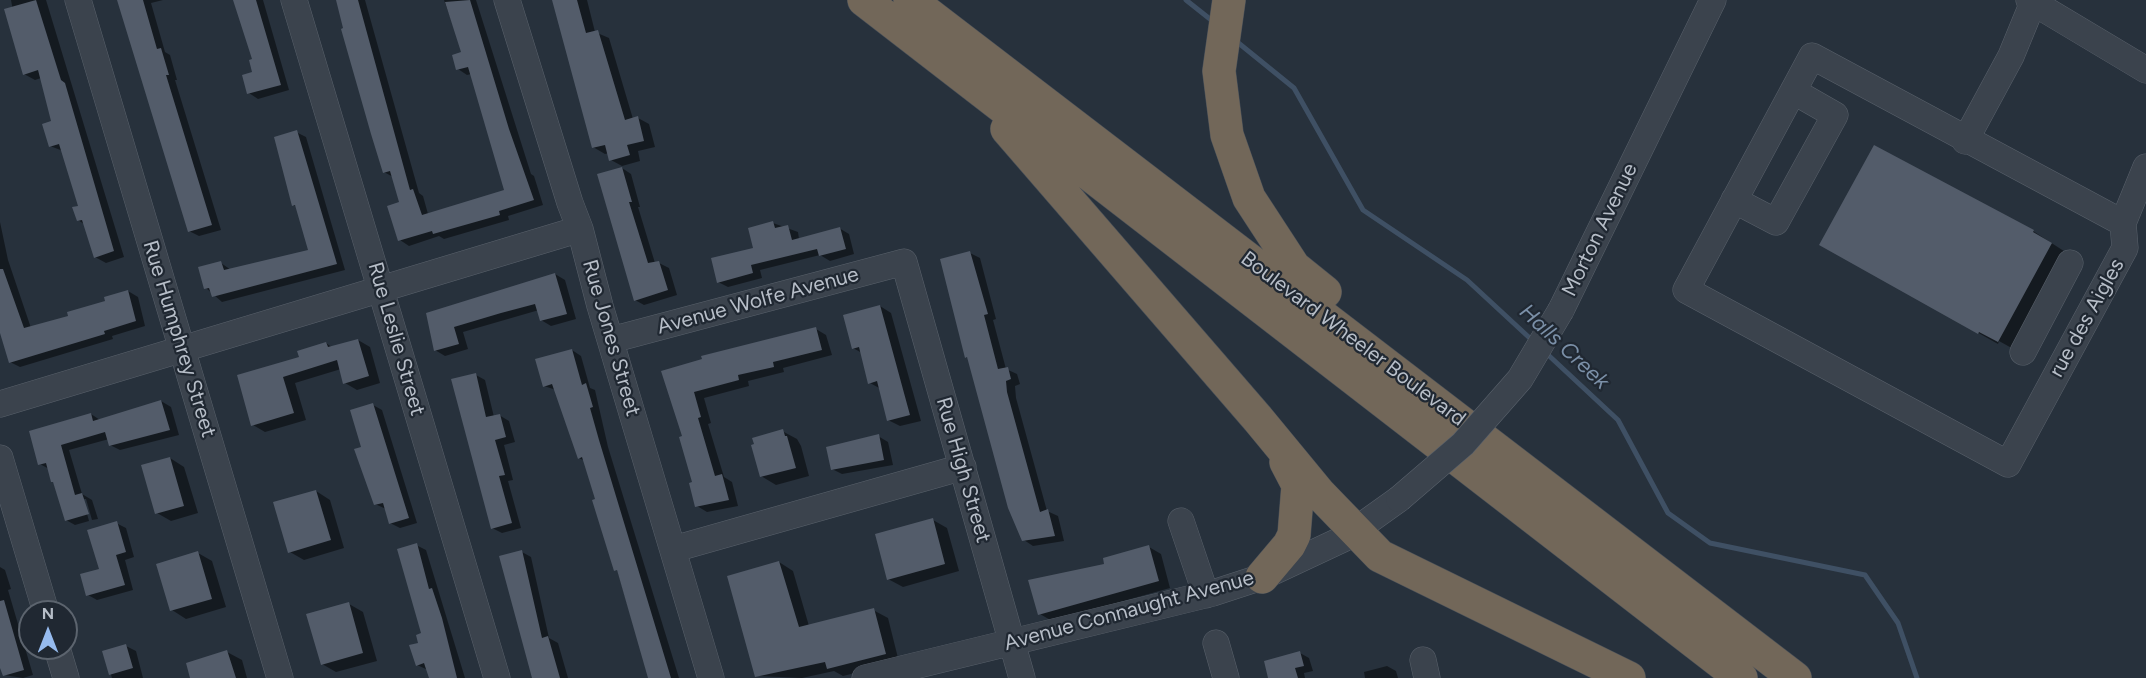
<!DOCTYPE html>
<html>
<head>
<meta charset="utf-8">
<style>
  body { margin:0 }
  #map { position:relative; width:2146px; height:678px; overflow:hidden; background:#27313c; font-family:Figtree,sans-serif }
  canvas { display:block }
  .north { position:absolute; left:18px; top:600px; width:60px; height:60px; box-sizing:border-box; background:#202832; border:2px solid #5c646e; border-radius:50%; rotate:0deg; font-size:16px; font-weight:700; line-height:24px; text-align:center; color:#b7bec8 }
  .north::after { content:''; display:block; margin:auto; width:21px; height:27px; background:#96bbee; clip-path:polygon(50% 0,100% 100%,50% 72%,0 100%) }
</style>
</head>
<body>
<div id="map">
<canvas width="2146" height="678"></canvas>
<div class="north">N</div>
</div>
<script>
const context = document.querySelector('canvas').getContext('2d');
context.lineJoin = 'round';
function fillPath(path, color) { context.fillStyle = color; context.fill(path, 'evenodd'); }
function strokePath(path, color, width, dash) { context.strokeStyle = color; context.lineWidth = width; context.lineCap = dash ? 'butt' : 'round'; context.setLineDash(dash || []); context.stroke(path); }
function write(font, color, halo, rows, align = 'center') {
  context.font = font + ' Figtree,sans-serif'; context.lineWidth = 4.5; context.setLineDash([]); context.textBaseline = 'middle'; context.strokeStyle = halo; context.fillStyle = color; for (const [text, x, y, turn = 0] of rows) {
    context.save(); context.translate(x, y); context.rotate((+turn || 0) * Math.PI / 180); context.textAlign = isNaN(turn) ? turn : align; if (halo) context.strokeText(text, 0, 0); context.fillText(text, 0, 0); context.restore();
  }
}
const shadow = new Path2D(`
  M11 0H46L124 257 106 263 95 257 84 224 78 220 80 207 63 151 50 146 53 122 41 78 35 80 24 74Z
  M119 0H163L151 3 165 52 170 55 177 80H175L221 230 199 236 189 231Z
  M236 0H263L289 90 258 99 249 93 254 60Z
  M337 0H365L419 193 423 196 428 214 506 191 471 74 467 75 458 69 463 53 444 0H476L531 174 534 176 543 205 508 216 509 220 444 239 439 236 409 246 400 240 401 203 393 177 384 172Z
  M554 0H587L595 32 609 38 633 119 638 118 649 124 655 147 638 151 640 161 622 166 611 160 609 153 605 154 593 147Z
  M296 132 306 137 345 270 222 302 206 288 221 263 231 270 310 251 298 207 293 205Z
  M622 168 631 174 640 207H638L655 263H659L669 268 677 295 644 305 635 300Z
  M0 222 8 260 31 328 70 317 128 291 138 297 145 326 112 336 113 339 20 367 10 362 0 319Z
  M773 223 798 232 799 239 839 228 849 234 854 254 830 261 820 255 760 270 762 278 728 287 718 282 755 249Z
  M2033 231 2070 255 2017 351 1999 341 1998 344 1821 244Z
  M970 253 980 258 996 319 993 320 1006 369 1017 374 1020 384 1015 386 1016 398 1047 511 1058 516 1064 541 1033 546 1024 540 969 358 966 357Z
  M555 274 565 280 576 319 551 326 541 320 539 310 463 332 468 349 445 356 435 350 428 314Z
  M880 306 891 313 921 421 900 426 888 420 881 389 870 383 862 353 853 348Z
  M816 329 826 335 832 355 783 368 784 372 748 381 749 386 704 398 711 423 708 424 724 477 732 482 738 506 707 512 697 506 684 437 663 372Z
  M358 340 370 347 380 383 357 390 345 383 341 369 295 383 306 420 265 432 253 425 238 376 301 358 326 343 333 348Z
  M572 350 581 356 590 388 595 390 608 447 679 678H649L585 461 579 458 556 390 544 386Z
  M476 375 485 380 494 417 499 415 509 421 515 442 504 445 513 480 508 481 521 528 502 533 492 528Z
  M161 401 171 407 179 435 120 450 110 445 109 439 69 450 82 494 92 500 98 519 92 520 86 499H83L89 521 75 525 66 520 49 469 40 464 91 414 100 420Z
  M373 405 382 410 417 523 400 528 390 523 386 509 375 504 363 448Z
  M782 431 797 439 801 446 809 476 776 485 761 476Z
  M878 436 888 442 893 465 842 474 832 469Z
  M170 458 184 467 198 513 171 521 157 513Z
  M316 491 330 500 344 548 304 560 290 552Z
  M933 520 947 528 959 571 903 587 888 579Z
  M116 523 126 528 134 557 125 560 133 590 97 600 88 595 101 570Z
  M416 545 426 550 465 678H430L428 670 417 665 423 634Z
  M1149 547 1161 554 1170 588 1052 621 1040 614 1106 565Z
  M522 552 531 557 549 638 558 643 568 678H535Z
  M198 553 212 561 226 607 186 619 172 610Z
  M779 562 793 571 809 626 873 610 888 618 899 662 843 676 834 671 802 678 757 676Z
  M0 567 5 570 11 589 8 590 33 675 23 678 4 675 0 662Z
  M349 604 363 612 377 661 336 672 322 664Z
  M126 646 136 651 143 678H112L104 652Z
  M227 652 242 660 247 678H192Z
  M1300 653 1309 658 1313 671 1304 673 1305 678H1270Z
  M1387 666 1396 671 1398 678H1365L1364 672Z`);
const stream = new Path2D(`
  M1186 0 1215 23
  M1236 41 1294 88 1363 210 1467 280 1534 342
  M1545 352 1618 420 1668 513 1710 543 1865 575 1898 623 1917 678`);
const building = new Path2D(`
  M36 0 61 80 65 83 114 251 94 258 82 220 77 221 72 207 78 206 59 144 49 147 42 124 51 121 38 70 23 75 4 9Z
  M117 0H143L157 49 161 48 169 75H166L212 225 188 232Z
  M233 0H256L281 85 247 94 242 75 252 72 249 60 252 59Z
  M336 0H358L410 190 413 189 422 215 504 190 468 67 456 70 452 55 461 52 445 2 470 0 509 129 534 200 499 211 500 215 433 234 432 231 398 241 387 206 399 202 390 171 383 173 371 134 341 29 343 28Z
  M552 0H577L586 33 598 30 625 120 638 116 644 141 627 145 630 155 609 161 605 145 592 148Z
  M297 130 337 264 212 297 209 288 204 289 198 267 221 261 224 270 308 250 295 205 292 206 274 137Z
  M1874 145 2034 230 2033 232 2052 243 1998 342 1979 332 1978 334 1819 245Z
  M622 167 632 202H629L648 263 659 261 668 290 634 301 597 174Z
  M773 221 775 228 788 225 792 240 840 227 846 249 819 256 817 249 751 265 753 273 717 283 711 258 753 248 748 228Z
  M970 251 988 314 984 315 998 369 1008 367 1011 379 1006 381 1007 392 1040 512 1048 509 1055 536 1022 541 1008 508 967 357 965 358 940 259Z
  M0 269H3L24 328 68 316 67 312 105 301 104 297 128 290 136 321 104 331 105 334 9 363 0 333Z
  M555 273 567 314 540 321 535 304 501 313 454 327 459 344 434 351 426 313Z
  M880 305 910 415 887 421 877 381 868 384 859 347 852 349 843 315Z
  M816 327 822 350 773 362 774 367 738 375 739 380 694 392 701 417 698 418 715 476 722 474 729 500 695 507 689 483 692 482 679 437 682 436 661 371 702 359 701 356Z
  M358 339 369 376 343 384 337 360 283 377 294 413 251 426 237 375 299 357 297 351 326 342 328 347Z
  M572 349 582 385 586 383 593 407 590 408 599 440 671 678H648L617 570 614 571 592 500 595 499 582 457 578 459 552 384 543 387 535 359Z
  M476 373 486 417 500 414 506 437 495 440 505 475 499 476 512 523 491 529 451 379Z
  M161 400 170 430 109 446 105 432 61 445 75 495 82 493 89 514 65 521 53 482H51L46 463 38 465 29 431 91 413 93 421Z
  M373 403 409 518 389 524 383 503 374 505 354 449 361 447 350 410Z
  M783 429 785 436H787L796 468 760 477 751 445 754 444 752 438Z
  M879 434 884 460 831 470 826 447Z
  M170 457 184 506 155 514 141 465Z
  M316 490 331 540 288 553 273 502Z
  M933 518 945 564 887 580 875 534Z
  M117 521 126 552 116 555 125 585 86 596 80 574 99 569 87 530Z
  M417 543 429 589 432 588 442 618 457 678H429L424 663 416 666 409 645 418 643 416 635 421 633 397 549Z
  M1149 545 1159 581 1038 615 1028 580 1104 564 1103 558Z
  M522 550 542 638 548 636 560 678H532L499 556Z
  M198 551 212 599 170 611 156 564Z
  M779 561 799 627 874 608 886 654 827 669 825 662 755 677 727 576Z
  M4 600 24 670 3 676 0 668V601Z
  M349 602 363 653 321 665 306 614Z
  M126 644 133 668 109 675 102 651Z
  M227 650 236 678H190L186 663Z
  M1300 651 1304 666 1295 668 1298 678H1268L1264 661Z`);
const minor = new Path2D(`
  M78 0 280 678
  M294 0 497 678
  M507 0 570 203 580 229 600 306 711 678
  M2029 0 2146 70
  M1965 141 2011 56 2034 0
  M1734 200 1776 222 1835 115 1793 91
  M2123 223 1812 56 1686 290 2008 464 2125 248 2123 223 2146 167
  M1561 310 1713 0
  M611 340 904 262 1022 678
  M2023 352 2070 263
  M0 404 580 229
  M0 458 46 612
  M1181 521 1206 595
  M674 549 963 467
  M1216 643 1226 678
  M57 648 66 678
  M1423 660 1427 678
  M865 678 1213 593 1262 577 1343 539 1399 499`);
const highway = new Path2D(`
  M864 0 1741 678
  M910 0 1795 678
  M1229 0 1219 71 1227 135 1249 198 1294 267 1325 292
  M1007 129 1258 419 1319 493 1380 556 1629 678
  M1262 577 1289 545 1294 535 1298 485 1286 462`);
const minorBridge = new Path2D(`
  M1399 499 1463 444 1520 379 1561 310`);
const streetNames = [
  ["Morton Avenue",1600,230,-64],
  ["Avenue Wolfe Avenue",758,301,-15],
  ["rue des Aigles",2087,318,-61],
  ["Rue Jones Street",611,338,74],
  ["Rue Humphrey Street",179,339,73],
  ["Rue Leslie Street",396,339,74],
  ["Boulevard Wheeler Boulevard",1353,339,37],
  ["Rue High Street",963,470,74],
  ["Avenue Connaught Avenue",1129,611,-15]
];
const waterNames = [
  ["Halls Creek",1564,347,43]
];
fillPath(shadow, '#0007');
strokePath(stream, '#3f5064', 5);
fillPath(building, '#535c6a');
strokePath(minor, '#59616b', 27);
strokePath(highway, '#464e58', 34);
strokePath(minor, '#3b434d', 26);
strokePath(highway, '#726759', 33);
strokePath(minorBridge, '#59616b', 27, []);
strokePath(minorBridge, '#3b434d', 26);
write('21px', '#b7bec8', '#202832', streetNames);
write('italic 22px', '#7b90a8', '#202832', waterNames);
</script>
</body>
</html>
